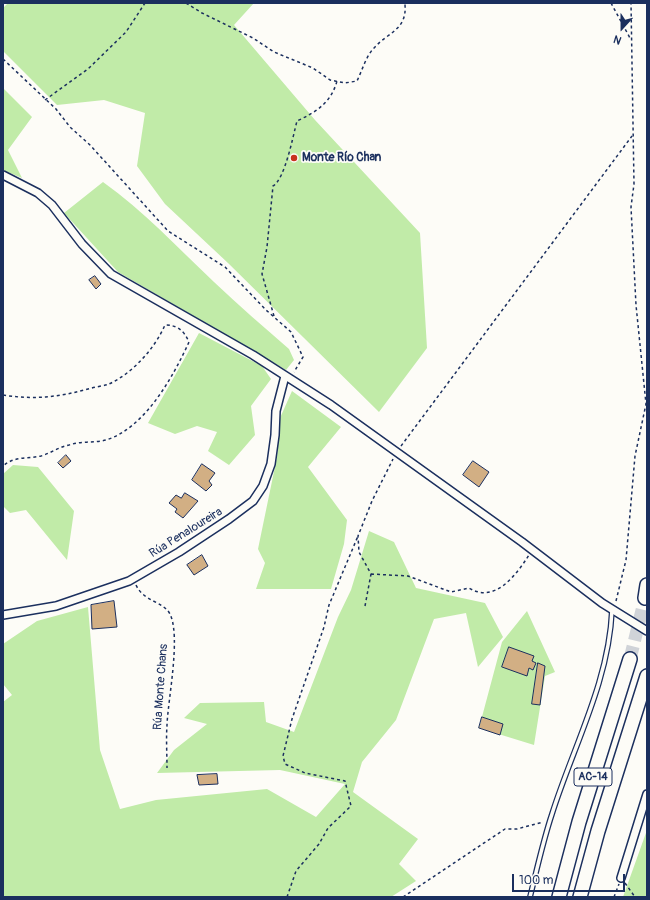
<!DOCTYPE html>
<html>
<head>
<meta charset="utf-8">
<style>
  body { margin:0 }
  #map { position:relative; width:650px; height:900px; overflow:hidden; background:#fdfcf7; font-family:Pangolin,sans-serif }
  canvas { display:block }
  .frame { position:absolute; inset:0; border:4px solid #1b2f5e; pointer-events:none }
  .north { position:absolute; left:602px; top:8px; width:40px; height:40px; -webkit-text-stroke:3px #fdfcf7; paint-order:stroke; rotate:201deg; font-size:11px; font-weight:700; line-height:16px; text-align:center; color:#1b2f5e }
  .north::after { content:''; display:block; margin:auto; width:14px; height:18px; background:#1b2f5e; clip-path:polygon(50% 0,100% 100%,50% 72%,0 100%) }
  .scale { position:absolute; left:512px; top:874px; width:113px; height:18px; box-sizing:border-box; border:2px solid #1b2f5e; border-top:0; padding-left:5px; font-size:12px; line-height:14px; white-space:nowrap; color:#1b2f5e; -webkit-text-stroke:3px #fdfcf7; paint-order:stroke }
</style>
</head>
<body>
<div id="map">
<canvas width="650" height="900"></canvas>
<div class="frame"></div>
<div class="north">N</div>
<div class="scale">100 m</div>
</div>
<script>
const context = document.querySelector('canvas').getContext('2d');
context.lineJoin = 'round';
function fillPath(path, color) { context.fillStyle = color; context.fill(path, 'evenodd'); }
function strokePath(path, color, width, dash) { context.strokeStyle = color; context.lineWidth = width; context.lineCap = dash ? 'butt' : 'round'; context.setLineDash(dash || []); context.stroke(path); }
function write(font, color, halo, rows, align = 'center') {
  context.font = font + ' Pangolin,sans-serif'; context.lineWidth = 3.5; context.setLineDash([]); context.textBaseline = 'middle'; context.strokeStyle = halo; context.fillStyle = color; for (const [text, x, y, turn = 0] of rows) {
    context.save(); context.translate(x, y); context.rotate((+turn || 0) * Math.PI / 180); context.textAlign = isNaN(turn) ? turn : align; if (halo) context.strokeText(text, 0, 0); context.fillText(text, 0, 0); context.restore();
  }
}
const green = new Path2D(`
  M8 3H254L234 25 315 120 420 233 427 348 379 412 228 263 165 204 137 166 145 113 104 100 57 105 3 51V8Z
  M3 88 32 117 8 150 22 178 3 170Z
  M103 182C144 211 177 247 214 282 238 305 264 327 289 349L294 360 286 370 118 272 64 213Z
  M199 333 262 366 271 379 251 406 255 435 229 465 208 451 217 432 197 426 175 434 148 423Z
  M292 391 341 427 308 467 347 520 344 544 331 589H256L265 563 258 549 277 457 280 418Z
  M13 465 38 467 74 511 67 560 26 510 10 513 3 506V474Z
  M369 531 394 542 416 588 485 603 503 637 478 667 466 613 434 619 396 720 362 762 353 792 418 839 399 864 416 881 391 897H3V702L12 695 3 684V644L37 621 88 607 100 750 120 809 156 800 267 789 316 817 345 784 280 770 157 773 174 750 207 724 184 718 200 703 264 702 266 722 294 732 338 617 351 590Z
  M527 611 555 672 545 676 534 745 479 728 502 642Z
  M647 830V897H623Z`);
const building = new Path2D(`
  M95 276 101 284 96 289 89 280Z
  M66 455 71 461 63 468 58 463Z
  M473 461 489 472 479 487 463 475Z
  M202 464 215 473 209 481 212 485 206 491 192 480Z
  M185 493 198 501 183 518 175 512 177 509 169 503 176 495 181 498Z
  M202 555 208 566 194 575 187 565Z
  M114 601 117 627 92 629 91 605Z
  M509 647 534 656 532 661 536 663 533 670 529 668 527 676 502 667Z
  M538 663 545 666 540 705 532 704Z
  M482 717 503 724 500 735 479 728Z
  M217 774 218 784 199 785 197 775Z`);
const motorwayTunnel = new Path2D(`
  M630 659 645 598`);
const path = new Path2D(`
  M186 3 202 13 253 38 274 52 313 68 330 80 345 83 357 81C362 71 366 56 374 48 388 32 407 30 405 5L402 3
  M611 3 630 38
  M3 59 56 109 70 127 90 145 168 231 225 267 266 310 291 332 303 357 294 372
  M45 100 88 69 126 32 145 3
  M274 316 262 274 267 247 273 186C285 179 293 136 297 121 316 112 331 103 337 81
  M3 395C33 400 59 397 88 389 95 387 103 386 109 384 133 373 155 348 165 325 178 325 184 331 189 342 173 377 145 428 106 440 94 443 81 441 69 445 59 447 51 453 41 456 28 459 14 456 3 466
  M401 446 632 136
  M371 574 408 576 451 592 469 588C495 604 516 575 529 555
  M136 585C144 602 163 601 170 614 181 637 168 699 167 725 166 739 167 754 167 768
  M616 601 626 560 635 456 646 404 636 305 631 207 634 184 631 3
  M365 606 371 574 359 552 358 536 372 501 393 459
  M625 883 635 897
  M287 897 296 871 319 844 328 828 351 806 345 781 305 773 285 764 283 756 292 719 324 627 329 605 358 536
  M403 897 505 829H517L543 822
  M614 897 619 884`);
const service = new Path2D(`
  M530 897C537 869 543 841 552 814 573 747 609 682 612 610`);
const minor = new Path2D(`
  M3 175 38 193 52 205 82 244 111 274 253 355 331 405 522 542 602 603 647 631
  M3 615 56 606 129 581 179 552 229 519 253 501 263 486 271 464 275 435 276 411 285 376
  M621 878 647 794`);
const motorway = new Path2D(`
  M645 598 647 585
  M559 897 579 822 630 659
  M580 897 598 831 647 676`);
const markers = [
  [294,158,4,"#c8321e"]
];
const shields = [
  [593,777,38]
];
const shieldNames = [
  ["AC-14",593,777]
];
const poiNames = [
  ["Monte Río Chan",302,158]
];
const streetNames = [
  ["Rúa Penaloureira",186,533,-32],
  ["Rúa Monte Chans",161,687,-86]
];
fillPath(green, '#c1eba8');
fillPath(building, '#d2af84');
strokePath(building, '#1b2f5e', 1);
strokePath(motorwayTunnel, '#d0d3d8', 13, [13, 6]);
strokePath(service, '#1b2f5e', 6);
strokePath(minor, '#1b2f5e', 10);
strokePath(motorway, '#1b2f5e', 16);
strokePath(path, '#1b2f5e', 1.5, [3, 3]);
strokePath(service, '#fdfcf7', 3.5);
strokePath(minor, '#fdfcf7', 7);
strokePath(motorway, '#fdfcf7', 13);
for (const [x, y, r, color] of markers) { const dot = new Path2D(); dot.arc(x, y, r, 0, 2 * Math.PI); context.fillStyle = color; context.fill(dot); strokePath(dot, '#fdfcf7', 1.5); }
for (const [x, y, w] of shields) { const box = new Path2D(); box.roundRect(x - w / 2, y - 9, w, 18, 3); context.fillStyle = '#fdfcf7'; context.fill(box); strokePath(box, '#1b2f5e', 1); }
write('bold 11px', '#1b2f5e', null, shieldNames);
write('bold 12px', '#1b2f5e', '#fdfcf7', poiNames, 'left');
write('12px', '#1b2f5e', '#fdfcf7', streetNames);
</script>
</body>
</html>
